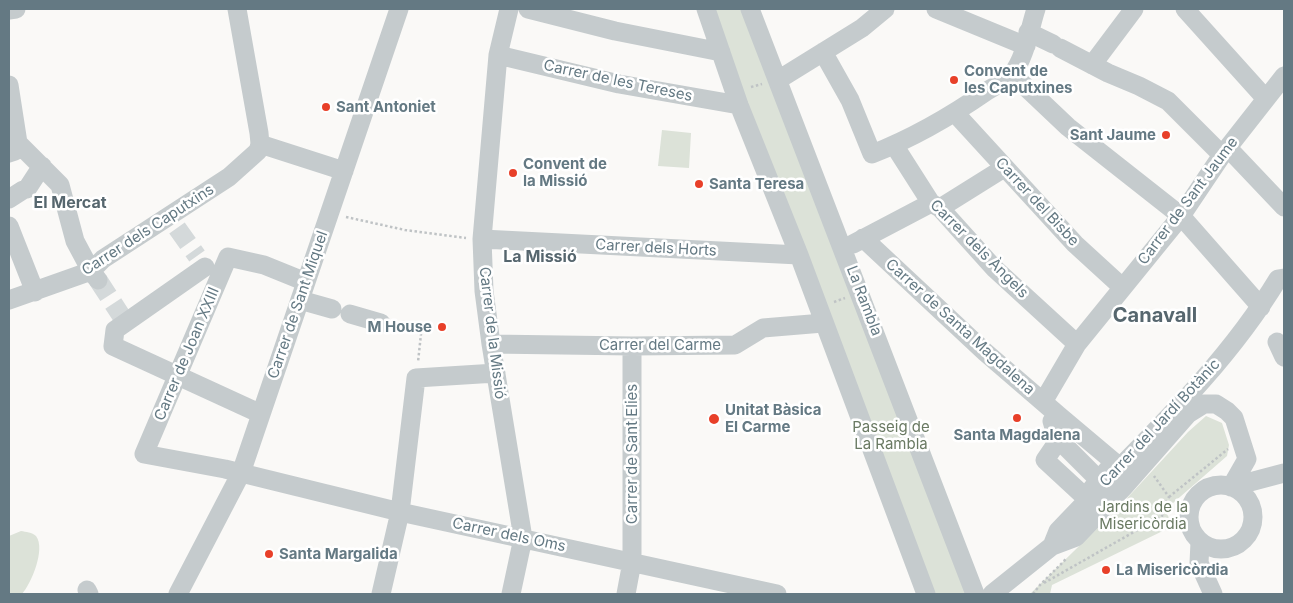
<!DOCTYPE html>
<html>
<head>
<meta charset="utf-8">
<style>
  body { margin:0 }
  #map { position:relative; width:1293px; height:603px; overflow:hidden; background:#faf9f7; font-family:Inter,sans-serif }
  canvas { display:block }
  .frame { position:absolute; inset:0; border:10px solid #647983; pointer-events:none }
</style>
</head>
<body>
<div id="map">
<canvas width="1293" height="603"></canvas>
<div class="frame"></div>
</div>
<script>
const context = document.querySelector('canvas').getContext('2d');
context.lineJoin = 'round';
function fillPath(path, color) { context.fillStyle = color; context.fill(path, 'evenodd'); }
function strokePath(path, color, width, dash) { context.strokeStyle = color; context.lineWidth = width; context.lineCap = dash ? 'butt' : 'round'; context.setLineDash(dash || []); context.stroke(path); }
function write(font, color, halo, rows, align = 'center') {
  context.font = font + ' Inter,sans-serif'; context.lineWidth = 5; context.setLineDash([]); context.textBaseline = 'middle'; context.strokeStyle = halo; context.fillStyle = color; for (const [text, x, y, turn = 0] of rows) {
    context.save(); context.translate(x, y); context.rotate((+turn || 0) * Math.PI / 180); context.textAlign = isNaN(turn) ? turn : align; if (halo) context.strokeText(text, 0, 0); context.fillText(text, 0, 0); context.restore();
  }
}
const green = new Path2D(`
  M711 9H747L971 594H931Z
  M662 130 691 133 689 168 658 166Z
  M1206 416 1222 423 1229 445 1227 456 1165 510 1173 526 1052 585 1050 594H1030L1118 508 1188 432Z
  M21 531C26 532 32 532 36 536 46 549 31 584 22 594H9V536Z`);
const minorTunnel = new Path2D(`
  M177 228 197 256
  M98 280 124 320`);
const path = new Path2D(`
  M751 87 762 84
  M346 217 405 230 466 238
  M834 302 845 298
  M396 327 421 334 418 362
  M886 444 900 439
  M1169 497 1228 449
  M1044 583 1162 516 1163 508 1169 497 1154 476
  M1033 594 1040 585 1067 558`);
const minor = new Path2D(`
  M509 9 498 55 482 239 484 291 491 344 523 538 511 594
  M528 9 615 31 721 52
  M706 9 739 105 799 255 926 594
  M750 9 975 594
  M936 9 1026 46
  M1185 9 1266 99
  M9 10 16 9
  M1028 32 1053 44
  M1060 48 1108 73 1139 86 1168 101 1222 155
  M823 52 850 100 872 154C913 138 951 116 987 91 995 86 1006 81 1012 74 1025 59 1030 27 1036 9
  M498 55 619 84 739 105
  M1092 65 1134 9
  M1012 74 1068 127 1181 216 1261 307
  M778 80 862 28 885 9
  M9 85 18 143 15 151 9 153
  M955 113 1075 244 1122 287
  M18 143 60 185 75 241 91 271 98 280
  M260 144 344 171
  M894 145 931 203 940 208 994 268 1077 344
  M1228 148 1284 207
  M27 189 42 166
  M9 199 23 190
  M940 208 1004 168
  M9 226 35 292
  M863 238 985 352 1057 414 1056 437 1097 478 1098 489
  M482 239 799 255
  M853 244 931 203
  M205 267 115 330 113 346 261 414
  M306 282 264 265 228 257 144 454 225 469 400 512 777 594
  M9 300 91 271 103 259 229 177 258 151 260 144 259 133 237 9
  M300 300 332 309
  M350 314 381 323
  M1277 342 1284 357
  M491 344 632 346 735 345 763 328 823 323
  M1043 402 1077 344 1181 216 1222 155 1284 76
  M1057 414 1114 462 1085 497 1045 460 1058 441 1052 421Z
  M1189 517a32 32 0 1 1 64 0a32 32 0 1 1-64 0Z
  M1231 487 1284 473
  M1200 542 1199 563 1213 594
  M1052 546 1076 537 1123 488 1188 414 1204 404H1216L1227 411 1234 418 1247 459 1231 487
  M87 590 89 594
  M178 594 241 473 399 9
  M381 594 400 512 416 378 496 373
  M626 594 632 562V346
  M992 594 1052 546 1058 531C1134 450 1220 375 1278 279L1284 278`);
const markers = [
  [954,80,5,"#e84029"],
  [326,107,5,"#e84029"],
  [1166,135,5,"#e84029"],
  [513,173,5,"#e84029"],
  [699,184,5,"#e84029"],
  [442,327,5,"#e84029"],
  [1017,418,5,"#e84029"],
  [714,419,6,"#e84029"],
  [269,554,5,"#e84029"],
  [1106,570,5,"#e84029"]
];
const poiNames = [
  ["Convent de",964,71],
  ["les Caputxines",964,88],
  ["Sant Antoniet",336,107],
  ["Sant Jaume",1156,135,"right"],
  ["Convent de",523,164],
  ["la Missió",523,181],
  ["Santa Teresa",709,184],
  ["M House",432,327,"right"],
  ["Unitat Bàsica",725,410],
  ["El Carme",725,427],
  ["Santa Magdalena",1017,435,"center"],
  ["Santa Margalida",279,554],
  ["La Misericòrdia",1116,570]
];
const streetNames = [
  ["Carrer de les Tereses",618,81,12],
  ["Carrer de Sant Jaume",1188,201,-53],
  ["Carrer del Bisbe",1037,202,47],
  ["Carrer dels Caputxins",148,230,-33],
  ["Carrer dels Horts",656,248,3],
  ["Carrer dels Àngels",979,249,45],
  ["La Rambla",864,301,69],
  ["Carrer de Sant Miquel",298,305,-71],
  ["Carrer de Santa Magdalena",960,327,42],
  ["Carrer de la Missió",492,333,83],
  ["Carrer del Carme",660,345],
  ["Carrer de Joan XXIII",187,354,-67],
  ["Carrer del Jardí Botànic",1160,423,-47],
  ["Carrer de Sant Elies",632,454,-90],
  ["Carrer dels Oms",509,535,12]
];
const parkNames = [
  ["Passeig de",891,427],
  ["La Rambla",891,444],
  ["Jardins de la",1143,507],
  ["Misericòrdia",1143,524]
];
const neighbourhoodNames = [
  ["El Mercat",70,203],
  ["La Missió",540,257]
];
const districtNames = [
  ["Canavall",1155,316]
];
fillPath(green, '#dce2d8');
strokePath(minorTunnel, '#d4d9da', 19, [19, 9]);
strokePath(path, '#bfc3c5', 2.5, [2.5, 2.5]);
strokePath(minor, '#c5cbcd', 19);
for (const [x, y, r, color] of markers) { const dot = new Path2D(); dot.arc(x, y, r, 0, 2 * Math.PI); context.fillStyle = color; context.fill(dot); strokePath(dot, '#fff', 2); }
write('bold 15px', '#647983', '#fff', poiNames, 'left');
write('15px', '#647983', '#fff', streetNames);
write('15px', '#6a7a63', '#fff', parkNames);
write('bold 16px', '#56666e', '#fff', neighbourhoodNames);
write('bold 20px', '#56666e', '#fff', districtNames);
</script>
</body>
</html>
